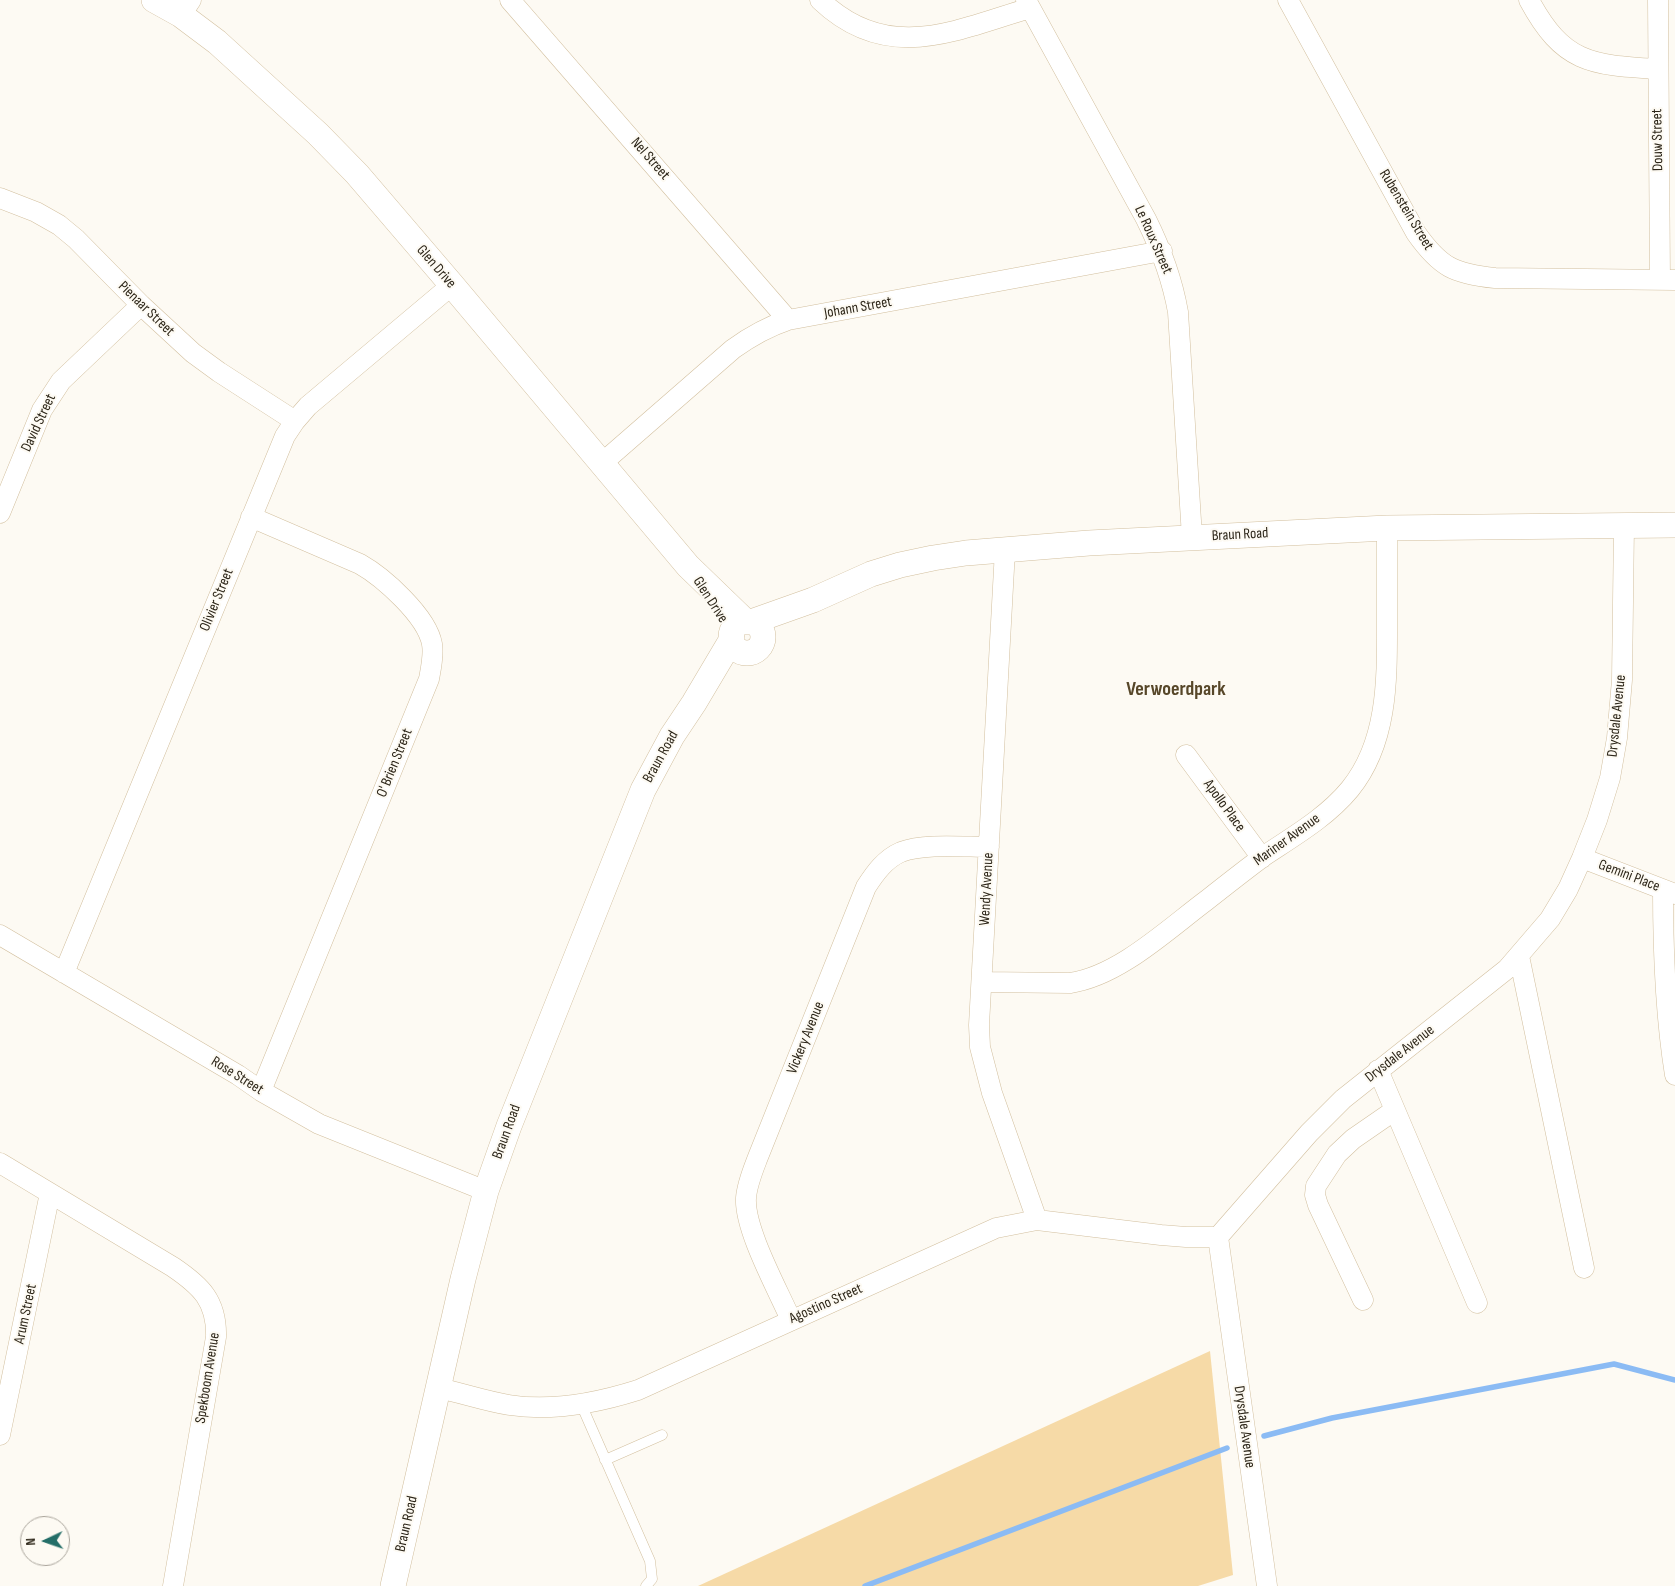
<!DOCTYPE html>
<html>
<head>
<meta charset="utf-8">
<style>
  body { margin:0 }
  #map { position:relative; width:1675px; height:1586px; overflow:hidden; background:#fdfaf3; font-family:"Sofia Sans Condensed",sans-serif }
  canvas { display:block }
  .north { position:absolute; left:20px; top:1516px; width:50px; height:50px; box-sizing:border-box; background:#fdfaf3; border:1px solid #aaa59c; border-radius:50%; rotate:267deg; font-size:14px; font-weight:700; line-height:20px; text-align:center; color:#2d2619 }
  .north::after { content:''; display:block; margin:auto; width:18px; height:22px; background:#246e68; clip-path:polygon(50% 0,100% 100%,50% 72%,0 100%) }
</style>
</head>
<body>
<div id="map">
<canvas width="1675" height="1586"></canvas>
<div class="north">N</div>
</div>
<script>
const context = document.querySelector('canvas').getContext('2d');
context.lineJoin = 'round';
function fillPath(path, color) { context.fillStyle = color; context.fill(path, 'evenodd'); }
function strokePath(path, color, width, dash) { context.strokeStyle = color; context.lineWidth = width; context.lineCap = dash ? 'butt' : 'round'; context.setLineDash(dash || []); context.stroke(path); }
function write(font, color, halo, rows, align = 'center') {
  context.font = font + ' "Sofia Sans Condensed",sans-serif'; context.lineWidth = 4; context.setLineDash([]); context.textBaseline = 'middle'; context.strokeStyle = halo; context.fillStyle = color; for (const [text, x, y, turn = 0] of rows) {
    context.save(); context.translate(x, y); context.rotate((+turn || 0) * Math.PI / 180); context.textAlign = isNaN(turn) ? turn : align; if (halo) context.strokeText(text, 0, 0); context.fillText(text, 0, 0); context.restore();
  }
}
const green = new Path2D(`
  M1210 1351 1233 1575 1198 1586H698Z`);
const stream = new Path2D(`
  M1264 1436 1332 1418 1614 1364 1675 1380
  M865 1586 1227 1448`);
const service = new Path2D(`
  M581 1404 650 1561 652 1579 646 1586
  M605 1460 662 1435`);
const minor = new Path2D(`
  M510 0 788 320
  M820 0C887 64 954 31 1030 8
  M1026 0 1146 219C1161 249 1172 278 1178 312L1192 537
  M1288 0 1416 233C1440 267 1454 274 1495 278L1675 280
  M1529 0C1563 63 1590 65 1657 69
  M1658 0 1660 280
  M181 15 191 0
  M0 198 36 212 59 225 76 239 141 305 193 353 219 372 295 421
  M601 464 733 349C751 336 767 327 788 320L1162 251
  M0 513 42 410 61 381 141 305
  M251 517 360 564C383 577 427 616 432 644 434 655 431 668 429 679L261 1091
  M1005 550 979 1025 980 1047 992 1093 1037 1220
  M1186 755 1262 858
  M1582 858 1675 894
  M1663 890C1663 952 1665 1013 1675 1075
  M0 935 238 1075 261 1091 319 1124 486 1191
  M1519 956 1584 1268
  M64 973 285 436 295 421 308 406 452 285
  M982 982 1070 983C1119 976 1168 929 1207 900 1226 885 1245 870 1264 856 1294 836 1327 817 1350 789 1389 741 1387 676 1387 619 1387 589 1387 558 1387 528
  M1378 1070 1477 1303
  M0 1163 173 1267C201 1286 217 1301 216 1337L173 1586
  M1363 1300 1318 1205 1315 1195 1316 1186 1337 1154 1353 1139 1395 1110
  M791 1320C778 1290 744 1229 746 1198 747 1184 753 1170 758 1157L866 887C875 873 885 859 901 852 923 843 965 847 989 847
  M438 1388C462 1393 485 1401 509 1405 553 1412 597 1403 638 1390L996 1228 1037 1220 1161 1235 1186 1237H1218
  M0 1435 50 1193
  M1267 1586 1218 1237 1309 1133 1343 1099 1507 969 1550 919 1568 889 1582 858 1597 820 1610 778 1617 738 1622 680 1624 525`);
const tertiary = new Path2D(`
  M154 0 181 15 217 42 318 134 357 174 452 285 688 566 746 622
  M731 637a16 16 0 1 1 32 0a16 16 0 1 1-32 0Z
  M751 622 813 600 871 574 900 565 933 558 966 553 1089 543 1387 528 1675 525
  M393 1586 463 1279 486 1191 509 1126 643 790 672 736 694 703 732 639`);
const streetNames = [
  ["Douw Street",1658,140,-91],
  ["Nel Street",650,159,49],
  ["Rubenstein Street",1406,210,59],
  ["Le Roux Street",1153,240,66],
  ["Glen Drive",436,267,49],
  ["Johann Street",858,308,-10],
  ["Pienaar Street",146,309,44],
  ["David Street",39,423,-65],
  ["Braun Road",1240,535,-3],
  ["Olivier Street",217,600,-68],
  ["Glen Drive",710,600,57],
  ["Drysdale Avenue",1617,716,-84],
  ["Braun Road",661,757,-61],
  ["O' Brien Street",395,763,-68],
  ["Apollo Place",1224,806,54],
  ["Mariner Avenue",1287,840,-36],
  ["Gemini Place",1629,876,21],
  ["Wendy Avenue",987,889,-87],
  ["Vickery Avenue",806,1038,-68],
  ["Drysdale Avenue",1400,1054,-38],
  ["Rose Street",237,1076,32],
  ["Braun Road",507,1132,-70],
  ["Agostino Street",826,1304,-24],
  ["Arum Street",26,1314,-78],
  ["Spekboom Avenue",208,1378,-81],
  ["Drysdale Avenue",1244,1427,82],
  ["Braun Road",407,1524,-77]
];
const districtNames = [
  ["Verwoerdpark",1176,690]
];
fillPath(green, '#f6daa7');
strokePath(stream, '#8bbbf4', 5.5);
strokePath(service, '#d2bf9e', 11);
strokePath(minor, '#d2bf9e', 21);
strokePath(tertiary, '#d2bf9e', 26);
strokePath(service, '#fff', 10);
strokePath(minor, '#fff', 20);
strokePath(tertiary, '#fff', 25);
write('15px', '#2d2619', '#fdfaf3', streetNames);
write('bold 20px', '#574729', '#fdfaf3', districtNames);
</script>
</body>
</html>
